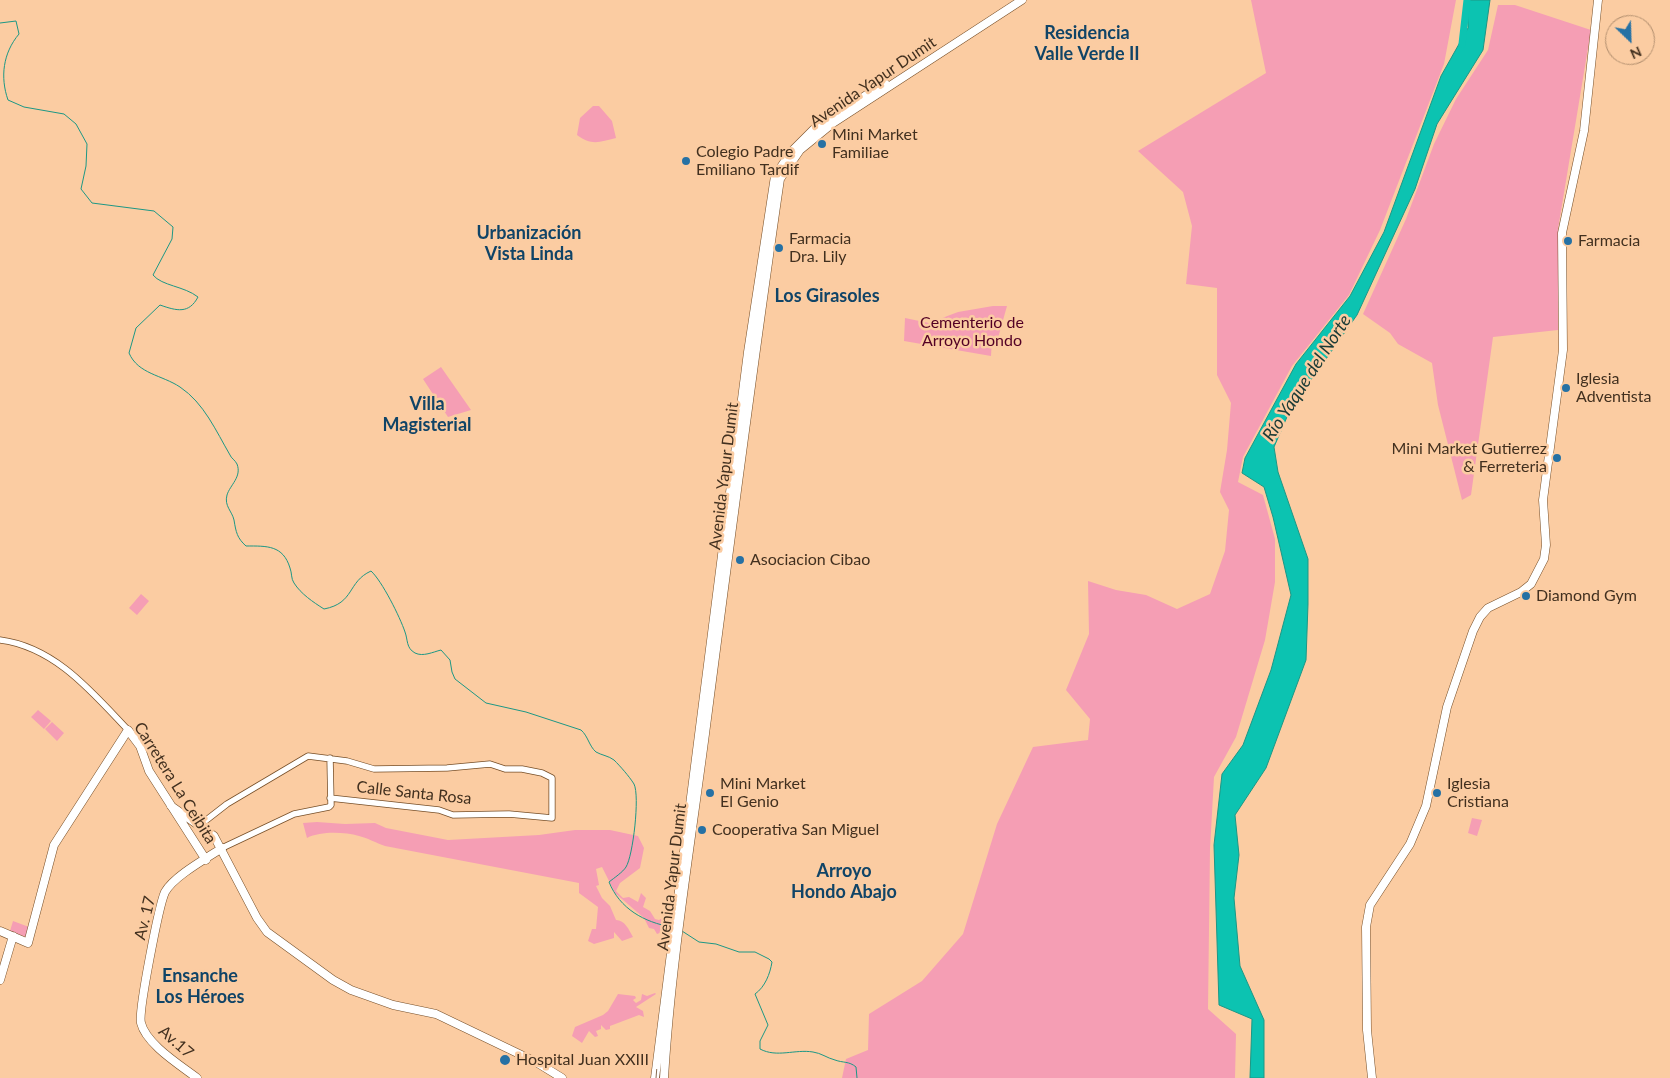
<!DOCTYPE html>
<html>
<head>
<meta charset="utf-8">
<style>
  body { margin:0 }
  #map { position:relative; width:1670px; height:1078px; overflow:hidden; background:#fbcca2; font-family:Lato,sans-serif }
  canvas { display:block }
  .north { position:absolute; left:1605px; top:15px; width:50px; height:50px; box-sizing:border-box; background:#fbcca2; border:1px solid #b18e6e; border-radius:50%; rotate:156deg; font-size:14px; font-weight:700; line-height:20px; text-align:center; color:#42301f }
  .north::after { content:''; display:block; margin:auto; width:18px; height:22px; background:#2671a4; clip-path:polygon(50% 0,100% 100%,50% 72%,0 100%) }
</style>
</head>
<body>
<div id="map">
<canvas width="1670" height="1078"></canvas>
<div class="north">N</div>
</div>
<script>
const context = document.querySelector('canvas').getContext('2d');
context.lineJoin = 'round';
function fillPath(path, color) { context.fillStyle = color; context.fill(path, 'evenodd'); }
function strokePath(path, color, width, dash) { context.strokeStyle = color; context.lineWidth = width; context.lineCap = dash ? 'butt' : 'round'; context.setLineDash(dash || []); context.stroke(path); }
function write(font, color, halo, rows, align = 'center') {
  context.font = font + ' Lato,sans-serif'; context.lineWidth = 5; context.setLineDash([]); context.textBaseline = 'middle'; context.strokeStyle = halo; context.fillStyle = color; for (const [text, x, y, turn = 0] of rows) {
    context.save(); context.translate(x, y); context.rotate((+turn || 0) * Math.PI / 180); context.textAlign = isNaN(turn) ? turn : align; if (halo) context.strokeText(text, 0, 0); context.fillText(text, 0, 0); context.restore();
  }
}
const green = new Path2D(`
  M1251 0H1456L1444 64 1380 230 1349 295 1292 366 1243 457 1238 482 1263 495 1275 539V582L1265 640 1236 737 1214 777 1210 849 1208 1009 1236 1034 1235 1078H842L846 1059 868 1050 869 1014 922 981 963 934 997 824 1033 747 1088 740 1090 719 1066 690 1089 634 1088 581 1116 590 1146 595 1177 609 1210 594 1225 551 1229 510 1220 492 1227 450 1231 403 1217 375V288L1186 284 1192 226 1183 192 1138 151 1266 73Z
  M1498 5H1515L1591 30 1558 229V330L1493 337 1471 495 1462 500 1438 405 1432 363 1398 344 1390 333 1363 314 1406 219 1434 144 1456 99 1488 50Z
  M593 106H599L612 121 616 138C600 142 591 146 577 135L580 118Z
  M993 306H1007L998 338H992L991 356 904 341 905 318 929 323 958 312Z
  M441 367 471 410 448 417 423 379Z
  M141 594 149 601 137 615 129 608Z
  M38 710 51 721 44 729 31 717Z
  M52 722 64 733 57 741 45 729Z
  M1472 818 1482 820 1477 836 1468 833Z
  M317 822 345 824 375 823 386 828 448 840 539 835 575 830H610L638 836 644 848 640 868 620 883 616 891 623 898 629 897 638 902 641 893 646 898 643 907 650 911 655 919 659 920 672 912 668 935 662 932 657 934 654 929 649 928 644 918 615 893 602 867 596 869 599 885 596 886 602 898 610 906 616 920C625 920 629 930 633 937L622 941 614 932V938L594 944 588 941 592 929H596L598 907 579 893V883L385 846C376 843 368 838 359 836 344 832 321 831 307 838L303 823Z
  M13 921 29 927 26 937 10 931Z
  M655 993 656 994 636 1007 643 1011 644 1017 639 1015 610 1026V1029L606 1030 601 1025V1029L596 1031 598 1036 595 1037 589 1031 582 1043 572 1036 575 1027 603 1015 608 1011 618 994 635 996 636 998 633 1000 636 1003 641 1000 642 994 647 996Z`);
const water = new Path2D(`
  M1467 0H1490L1483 50 1437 124 1415 189 1357 315 1290 410 1274 447 1278 472 1308 559V604L1306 660 1266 768 1235 815 1239 855 1234 898 1240 966 1264 1020V1078H1250L1252 1019 1219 1005 1214 845 1222 774 1243 745 1271 670 1291 595 1273 517 1264 487 1242 473 1245 458 1296 364 1350 296 1384 232 1441 76 1468 28Z`);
const stream = new Path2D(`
  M0 23 16 21 19 34C3 53 0 77 8 100L24 107 64 114 76 124 87 144 86 166 81 189 92 203 154 211 173 227 172 239 153 275C162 286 184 286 198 297 189 314 177 311 160 305L136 328 129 353C138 374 162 375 180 387 204 403 216 431 230 455 231 458 235 460 237 464 242 477 230 485 227 495 224 506 232 511 234 520 236 532 237 538 246 546 267 546 283 545 290 568 292 573 291 579 294 583 301 594 313 602 324 609 355 603 347 582 371 571 382 581 400 617 405 632 408 640 406 648 415 653 423 657 433 652 441 650L450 660 452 672 455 679 486 703 526 712 581 730C588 736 589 746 596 752 601 755 609 756 614 760 620 766 629 776 634 784 640 796 633 856 626 867 623 872 614 878 609 882 620 909 644 922 671 927
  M682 931 699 942 716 944 739 952H755L769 959 772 962C770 974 765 987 755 994L768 1025 760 1041V1049C777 1058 795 1049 813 1052 821 1053 827 1058 835 1060 843 1063 849 1061 856 1067L857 1078`);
const river = new Path2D(`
  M1462 44 1467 0`);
const minor = new Path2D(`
  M0 640C55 647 92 692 128 730
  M200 825 227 804 308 756 347 761 374 769 447 768 490 764 505 769H522L542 773 552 778V818L509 814 453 815 439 810 330 798
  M222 848 294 814 329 807 331 805 330 758`);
const major = new Path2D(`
  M171 806 214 836 257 918 267 932 333 980 351 990 393 1005 436 1014 536 1062 562 1078
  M0 931 28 943 54 845 128 730 140 746 149 771 206 860
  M0 980 13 936
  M197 1078C180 1065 146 1044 141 1023 138 1012 159 905 165 892 174 876 207 858 222 848
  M655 1078 748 352 775 176 791 152 815 128 885 83
  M664 1078C671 963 690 849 705 734 729 549 753 364 780 179L800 150 833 123 1022 0
  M1372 1078 1367 1030 1366 927 1370 905 1410 844 1426 806 1447 707 1473 631 1480 617 1488 608 1521 592 1531 584 1544 559 1546 545 1543 500 1563 350 1562 233 1584 131 1598 0`);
const rail = new Path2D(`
  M656 1078 657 1066`);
const markers = [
  [822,144,5,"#2671a4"],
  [686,161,5,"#2671a4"],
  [1568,241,5,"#2671a4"],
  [779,248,5,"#2671a4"],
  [1566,388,5,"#2671a4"],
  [1557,458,5,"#2671a4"],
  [740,560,5,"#2671a4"],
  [1526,596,5,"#2671a4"],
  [710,793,5,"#2671a4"],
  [1437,793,5,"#2671a4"],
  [702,830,5,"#2671a4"],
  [505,1060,6,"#2671a4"]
];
const streetNames = [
  ["Avenida Yapur Dumit",873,82,-34],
  ["Avenida Yapur Dumit",724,476,-83],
  ["Carretera La Ceibita",175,783,58],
  ["Calle Santa Rosa",414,793,6],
  ["Avenida Yapur Dumit",672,877,-83],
  ["Av. 17",145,918,-76],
  ["Av.17",176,1042,41]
];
const poiNames = [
  ["Mini Market",832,135],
  ["Familiae",832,153],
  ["Colegio Padre",696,152],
  ["Emiliano Tardif",696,170],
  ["Farmacia",789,239],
  ["Dra. Lily",789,257],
  ["Farmacia",1578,241],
  ["Iglesia",1576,379],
  ["Adventista",1576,397],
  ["Mini Market Gutierrez",1547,449,"right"],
  ["& Ferreteria",1547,467,"right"],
  ["Asociacion Cibao",750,560],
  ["Diamond Gym",1536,596],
  ["Mini Market",720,784],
  ["El Genio",720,802],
  ["Iglesia",1447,784],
  ["Cristiana",1447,802],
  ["Cooperativa San Miguel",712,830],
  ["Hospital Juan XXIII",516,1060]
];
const parkNames = [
  ["Cementerio de",972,323],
  ["Arroyo Hondo",972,341]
];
const neighbourhoodNames = [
  ["Residencia",1087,33],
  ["Valle Verde II",1087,54],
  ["Urbanización",529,233],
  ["Vista Linda",529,254],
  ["Los Girasoles",827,296],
  ["Villa",427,404],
  ["Magisterial",427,425],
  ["Arroyo",844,871],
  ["Hondo Abajo",844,892],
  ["Ensanche",200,976],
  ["Los Héroes",200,997]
];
const waterNames = [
  ["Río Yaque del Norte",1307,378,-57]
];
fillPath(green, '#f59eb4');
fillPath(water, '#0cc3b1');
strokePath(water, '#1c9785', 1);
strokePath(stream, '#1c9785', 1);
strokePath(river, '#0cc3b1', 7);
strokePath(minor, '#774f28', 7);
strokePath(major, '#774f28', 9);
strokePath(minor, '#fff', 5.5);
strokePath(major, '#fff', 8);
strokePath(rail, '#886b50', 1, [9, 9]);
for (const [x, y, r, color] of markers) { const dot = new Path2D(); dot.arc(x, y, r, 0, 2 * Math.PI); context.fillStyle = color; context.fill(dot); strokePath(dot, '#fbcca2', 2); }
write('16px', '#42301f', '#fbcca2', streetNames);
write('16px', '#42301f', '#fbcca2', poiNames, 'left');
write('16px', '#530025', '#fbcca2', parkNames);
write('bold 18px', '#104467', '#fbcca2', neighbourhoodNames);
write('italic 18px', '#1b3b36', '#fbcca2', waterNames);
</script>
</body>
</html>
